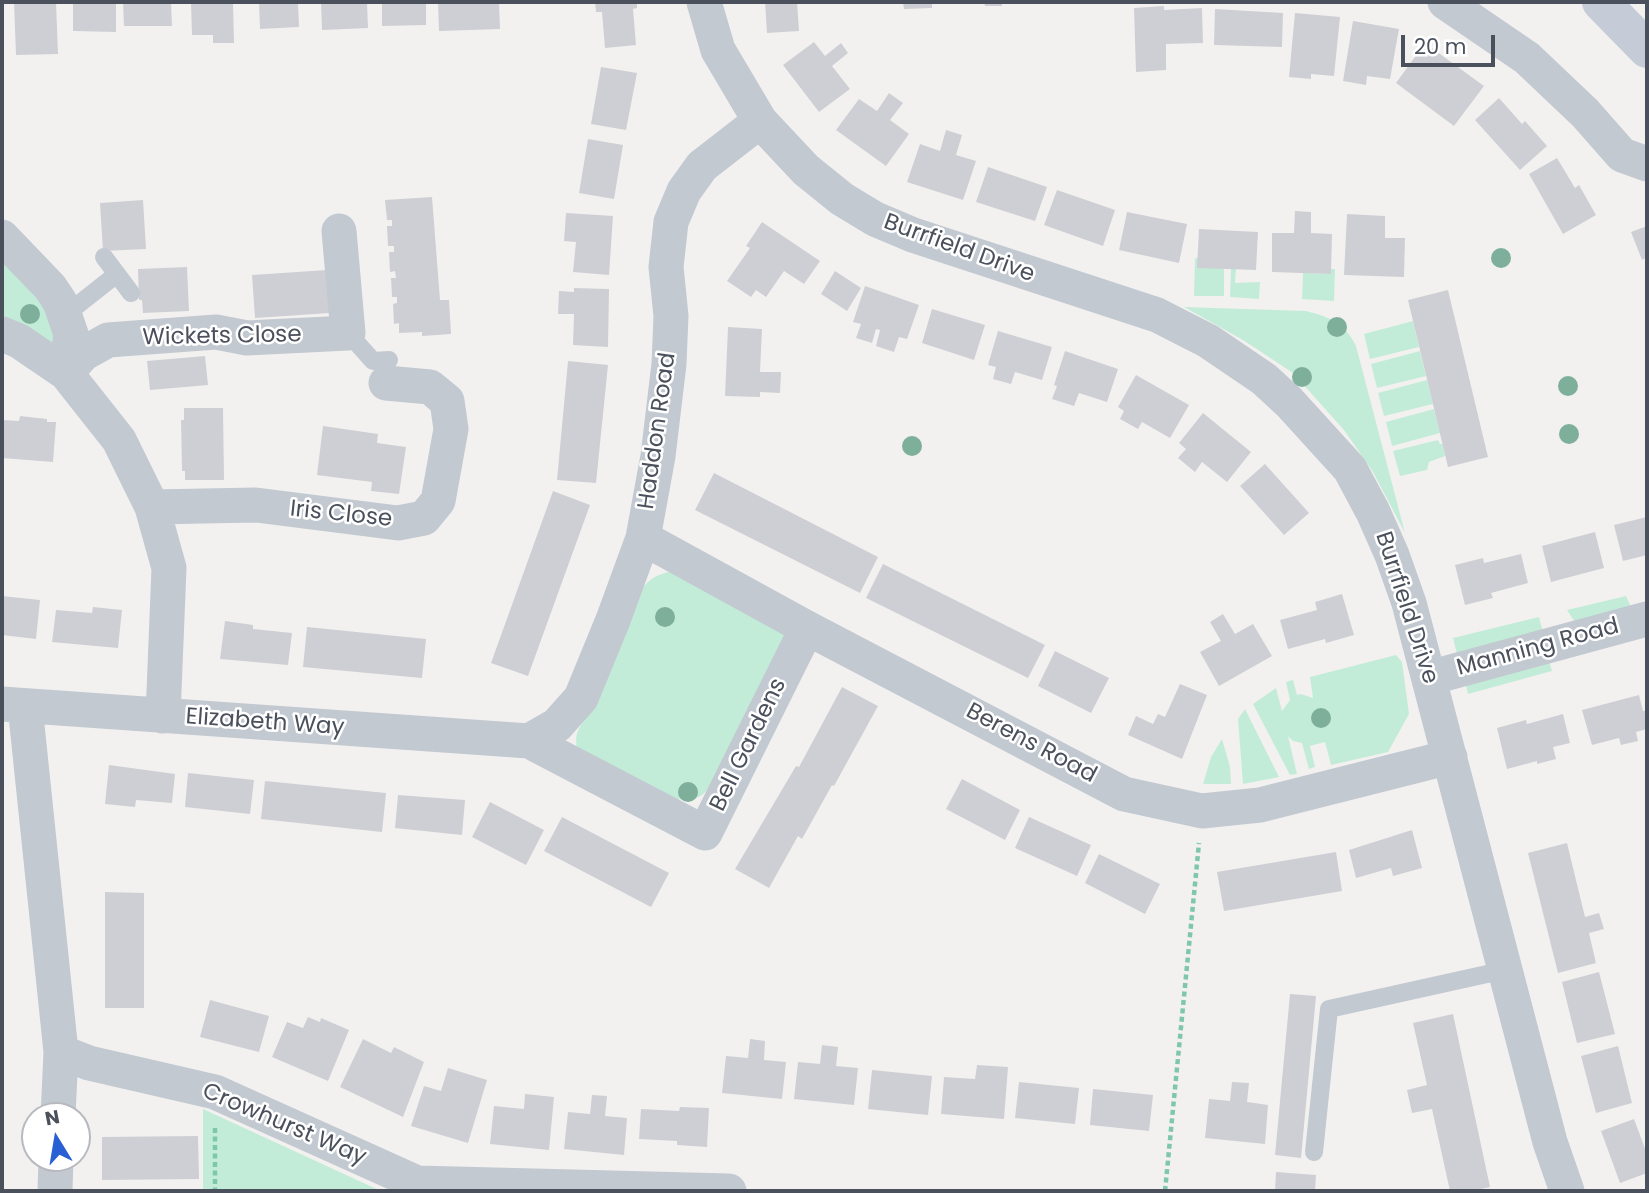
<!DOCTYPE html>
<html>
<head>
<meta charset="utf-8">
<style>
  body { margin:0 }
  #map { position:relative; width:1649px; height:1193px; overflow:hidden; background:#f3f1f0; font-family:Poppins,sans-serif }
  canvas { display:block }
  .frame { position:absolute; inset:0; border:4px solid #4a515c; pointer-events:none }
  .north { position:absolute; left:21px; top:1102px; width:70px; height:70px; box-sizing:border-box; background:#fff; border:2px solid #b7b9be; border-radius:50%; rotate:349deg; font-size:19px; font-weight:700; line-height:28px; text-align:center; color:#4a515c }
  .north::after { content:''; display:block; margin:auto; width:24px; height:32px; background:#295fd4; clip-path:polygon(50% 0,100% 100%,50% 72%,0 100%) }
  .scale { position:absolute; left:1401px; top:35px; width:94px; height:32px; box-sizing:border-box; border:4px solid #4a515c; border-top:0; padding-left:9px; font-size:21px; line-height:24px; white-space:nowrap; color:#4a515c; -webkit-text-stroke:5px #fff; paint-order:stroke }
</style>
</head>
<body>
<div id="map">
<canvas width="1649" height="1193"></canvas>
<div class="frame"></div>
<div class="north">N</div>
<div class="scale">20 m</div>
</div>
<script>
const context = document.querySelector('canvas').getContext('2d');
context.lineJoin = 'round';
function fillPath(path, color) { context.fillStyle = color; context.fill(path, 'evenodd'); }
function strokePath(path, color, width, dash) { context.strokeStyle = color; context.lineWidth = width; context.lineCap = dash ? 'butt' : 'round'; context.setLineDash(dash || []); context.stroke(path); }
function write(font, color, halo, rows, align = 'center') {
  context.font = font + ' Poppins,sans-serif'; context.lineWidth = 5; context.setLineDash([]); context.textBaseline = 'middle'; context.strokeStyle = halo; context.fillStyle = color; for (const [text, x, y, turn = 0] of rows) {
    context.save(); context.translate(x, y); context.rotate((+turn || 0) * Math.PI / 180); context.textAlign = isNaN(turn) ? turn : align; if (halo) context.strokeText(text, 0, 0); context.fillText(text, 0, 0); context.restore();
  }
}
const green = new Path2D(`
  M2 250 57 315 61 348 2 324Z
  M1198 257 1224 269V296H1194L1195 259Z
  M1231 269H1236L1235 283 1260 282 1259 299 1230 297Z
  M1331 269H1335L1334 301 1302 299 1303 273 1331 274Z
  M1184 307 1306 311C1330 317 1345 323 1356 346L1405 533 1373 472 1344 430 1293 373 1243 340Z
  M1413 321 1419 347 1370 359 1364 334Z
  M1420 351 1426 376 1377 388 1371 364Z
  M1427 380 1433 404 1384 416 1378 393Z
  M1434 409 1440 433 1392 446 1386 422Z
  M1438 440 1440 444H1443L1445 456 1429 462 1427 470 1400 476 1393 451Z
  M672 571 781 629 786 639 713 783C700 800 696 800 675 799L577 750C575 737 576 732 584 721L639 593C648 579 656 575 672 571Z
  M1626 596 1632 609 1580 630 1567 610Z
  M1539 617 1544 636 1458 658 1453 638Z
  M1546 651 1552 671 1468 694 1463 674Z
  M1396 655 1402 662 1409 714 1388 752 1331 765 1325 742 1310 746 1315 767 1309 769 1302 743 1293 741 1288 736 1297 774 1290 775 1253 704 1276 688 1282 711 1290 700 1286 682 1293 680 1297 695 1301 694 1313 698 1310 677Z
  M1245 709 1279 777 1243 784 1238 719Z
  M1222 739 1230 767 1231 784H1203L1211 757Z
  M203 1109 381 1191H203Z`);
const building = new Path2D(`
  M14 2H56L58 54 16 55Z
  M73 2H116V32L73 31Z
  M123 2H171L172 26H124Z
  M191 2H233L234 43H213V35H192Z
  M259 2H298L299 27 260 29Z
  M321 2H367L368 28 322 30Z
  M382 2H426V25L382 26Z
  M438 2H499L500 29 439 31Z
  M595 2H637V8L633 9 636 45 605 48 602 12H596Z
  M765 2H797L799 31 767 33Z
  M903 2H932V8L904 9Z
  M984 2H1002V6H985Z
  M1164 6V10L1202 8 1203 43 1166 44V70L1136 72 1134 8Z
  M1215 9 1283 13 1282 47 1214 45Z
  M1295 13 1340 17 1334 76 1311 74V79L1289 77Z
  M1353 21 1399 29 1390 79 1367 76 1366 85 1343 81Z
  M814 42 825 56 841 43 848 53 832 66 850 89 819 112 783 65Z
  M1425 43 1484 86 1454 126 1396 83Z
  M601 67 637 73 626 130 591 124Z
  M889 93 903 103 890 120 909 134 886 166 836 130 859 99 877 111Z
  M1499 98 1522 124 1525 121 1547 146 1520 170 1475 120Z
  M946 130 962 135 956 155 976 161 963 200 907 182 920 144 940 151Z
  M588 139 623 145 614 199 579 193Z
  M1557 158 1575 188 1579 185 1596 215 1563 234 1529 174Z
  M988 167 1047 187 1035 221 976 202Z
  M1057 190 1115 210 1103 246 1044 225Z
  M432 197 440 300H449L451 334 422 336V332L399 333V323L394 324 393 304 397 303V297H392L391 278H396L395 271 390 272 389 252H394V246H388L387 226H392V220H387L385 200Z
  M143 200 146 249 103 251 100 203Z
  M1295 211 1311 212V233L1332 234 1331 274 1272 272V233H1294Z
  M1127 212 1187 224 1179 263 1119 250Z
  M566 213 613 216 609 275 573 272 576 242 564 241Z
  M1347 214 1385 216V238H1405L1404 277 1344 275Z
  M762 222 820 261 804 284 784 271 766 297 756 290 751 297 727 281 750 248 746 246Z
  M1647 226V257L1642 260 1631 232Z
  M1199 229 1258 232 1256 270 1197 268Z
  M187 267 189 311 143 313 142 300H139L138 269Z
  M327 270 330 313 255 318 252 275Z
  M835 271 861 288 847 311 821 294Z
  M865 286 919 305 907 339 899 337 894 352 876 346 880 330 876 329 872 343 856 338 861 324 853 322Z
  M574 288 609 289 608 347 573 345 574 314H558L559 291 574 292Z
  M1448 290 1488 457 1448 467 1408 300Z
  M932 309 985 325 974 360 922 343Z
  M728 327 762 329 760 372H781L780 393 760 392V397L725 396Z
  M998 331 1052 347 1042 380 1015 372 1011 384 993 379 996 367 988 365Z
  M1065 351 1118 369 1107 402 1079 393 1074 406 1052 399 1057 386 1054 385Z
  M205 356 208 385 150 390 147 361Z
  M568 361 608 365 596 483 557 480Z
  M1136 375 1189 405 1170 438 1142 422 1138 429 1120 419 1124 411 1118 407Z
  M184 408H223L224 480H185V471H182L181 420H184Z
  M1203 413 1251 452 1227 482 1202 462 1195 472 1178 458 1186 449 1179 443Z
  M20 416 47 419V422H56L53 462 2 458V420L19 421Z
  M323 426 378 434 377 443 406 447 399 494 371 491 372 482 317 475Z
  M1265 464 1309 513 1284 535 1240 486Z
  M714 473 878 557 860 593 695 510Z
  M553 491 590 505 528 676 491 663Z
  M1647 517V555L1623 561 1614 525Z
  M1595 532 1604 568 1551 582 1542 546Z
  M1521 554 1528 583 1491 593 1493 598 1465 605 1455 565 1483 558 1484 563Z
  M883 564 1045 645 1028 678 866 598Z
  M1342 594 1354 635 1326 643 1325 639 1288 649 1280 620 1317 610 1315 602Z
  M2 596 40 600 36 639 2 635Z
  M93 607 122 610 118 648 52 642 56 610 92 613Z
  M1223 614 1235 634 1253 624 1272 656 1219 686 1200 652 1221 641 1210 622Z
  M225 621 253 625V629L292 633 288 665 220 659Z
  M307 627 426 639 422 678 303 667Z
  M1055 651 1109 678 1091 713 1038 686Z
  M1180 684 1207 695 1182 759 1128 735 1136 716 1153 724 1158 714 1165 717Z
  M842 687 878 706 834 786 832 785 802 839 798 836 769 888 735 869 796 766 799 767Z
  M1639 695 1643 711 1647 710V729L1636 732 1638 741 1621 745 1619 738 1592 745 1582 710Z
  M1563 714 1570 743 1553 747 1556 759 1537 764V761L1507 769 1497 728 1526 720 1527 724Z
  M109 765 175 774 172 803 136 800 135 807 105 804Z
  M188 773 254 780 250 814 185 807Z
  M962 779 1020 810 1005 840 946 809Z
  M265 781 386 793 382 832 261 819Z
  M398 795 465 800 462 835 395 828Z
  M490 802 544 830 526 865 472 837Z
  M562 817 669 873 651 907 544 851Z
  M1029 817 1091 845 1077 876 1015 848Z
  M1412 830 1422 868 1393 876 1391 868 1356 878 1349 850Z
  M1567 843 1585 917 1599 913 1604 929 1589 933 1596 963 1558 973 1528 853Z
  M1336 852 1342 891 1224 911 1217 872Z
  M1099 854 1160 884 1145 914 1085 883Z
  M105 892 144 893V1008H105Z
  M1599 972 1615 1034 1577 1043 1562 982Z
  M1290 994 1316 996 1301 1158 1275 1155Z
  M210 1000 269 1016 259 1052 200 1037Z
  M1453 1014 1490 1187 1471 1191H1450L1432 1109 1412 1113 1407 1090 1427 1085 1413 1023Z
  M308 1017 320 1022 321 1018 349 1030 328 1081 272 1057 287 1022 303 1028Z
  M363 1039 391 1053 394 1047 424 1062 403 1117 340 1087Z
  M750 1039 765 1041 764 1060 786 1062 782 1099 722 1093 726 1056 748 1058Z
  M822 1045 838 1047 836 1066 858 1068 854 1105 794 1099 798 1062 820 1064Z
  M1618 1046 1632 1103 1596 1113 1581 1056Z
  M977 1065 1008 1067 1004 1119 941 1114 944 1077 975 1079Z
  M448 1068 487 1080 468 1143 411 1126 424 1086 441 1091Z
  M872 1070 932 1076 928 1115 868 1109Z
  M1019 1082 1079 1088 1075 1124 1015 1118Z
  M1232 1082 1249 1083 1247 1102 1268 1105 1265 1144 1205 1138 1209 1099 1230 1101Z
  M1093 1089 1153 1095 1149 1131 1090 1125Z
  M525 1094 554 1097 549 1150 490 1144 494 1106 524 1109Z
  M592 1095 607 1096 605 1116 627 1118 624 1155 564 1149 568 1112 590 1114Z
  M680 1107 709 1108 707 1147 677 1145V1141L639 1139 641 1109 679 1111Z
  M1634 1119 1647 1154V1173L1620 1183 1601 1131Z
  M198 1136 199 1179 102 1180V1137Z
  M1276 1172 1316 1175 1315 1191H1275Z`);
const path = new Path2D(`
  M215 1128V1191
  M1165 1191 1199 843`);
const lane = new Path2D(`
  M104 257 131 293
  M65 315 117 274
  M348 333 373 361 389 360
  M1314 1152 1329 1009 1505 970`);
const street = new Path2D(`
  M704 2 718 50 760 121 806 170 842 199 875 219 913 235 1157 315 1208 341 1264 379 1289 402 1350 469 1373 512 1392 555 1409 603 1550 1142 1567 1191
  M1445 2 1527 58 1585 113 1622 155 1647 164
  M2 237 50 287 60 302 71 334 66 373
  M2 334 19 341 66 373 119 440 152 507 169 568 163 716
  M66 373 83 354 108 340 216 332 247 338 348 333 339 231
  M152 507 256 505 398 523 424 518 438 501 451 429 447 401 430 387 386 383
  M643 538 807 628 1124 794 1202 811 1260 805 1450 757
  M1429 678 1647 619
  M2 704 529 741 705 833 807 628
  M25 706 61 1052 89 1063 215 1092 417 1183 729 1191
  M529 741 557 725 581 698 613 620 643 538 658 456 669 364 671 316 666 267 671 222 684 191 702 166 760 121
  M58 1116 61 1052
  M55 1191 56 1158`);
const secondary = new Path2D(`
  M1601 2 1647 49`);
const trees = [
  [1501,258],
  [30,314],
  [1337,327],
  [1302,377],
  [1568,386],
  [1569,434],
  [912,446],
  [665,617],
  [1321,718],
  [688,792]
];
const streetNames = [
  ["Burrfield Drive",959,249,20],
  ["Wickets Close",222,337,-1],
  ["Haddon Road",658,431,-82],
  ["Iris Close",341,515,6],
  ["Burrfield Drive",1406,608,72],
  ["Manning Road",1538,648,-15],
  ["Elizabeth Way",265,723,4],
  ["Berens Road",1031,744,28],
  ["Bell Gardens",749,745,-64],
  ["Crowhurst Way",284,1125,23]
];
fillPath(green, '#c3ecd8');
fillPath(building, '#cecfd4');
strokePath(path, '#7ec7ac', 4.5, [5, 3.5]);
strokePath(lane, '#c2c9d1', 18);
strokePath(street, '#c2c9d1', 35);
strokePath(secondary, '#c5cbd7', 38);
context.fillStyle = '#7eaf9b';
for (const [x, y] of trees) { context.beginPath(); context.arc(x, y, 10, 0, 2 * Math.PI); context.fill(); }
write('23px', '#4a515c', '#fff', streetNames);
</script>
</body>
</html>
